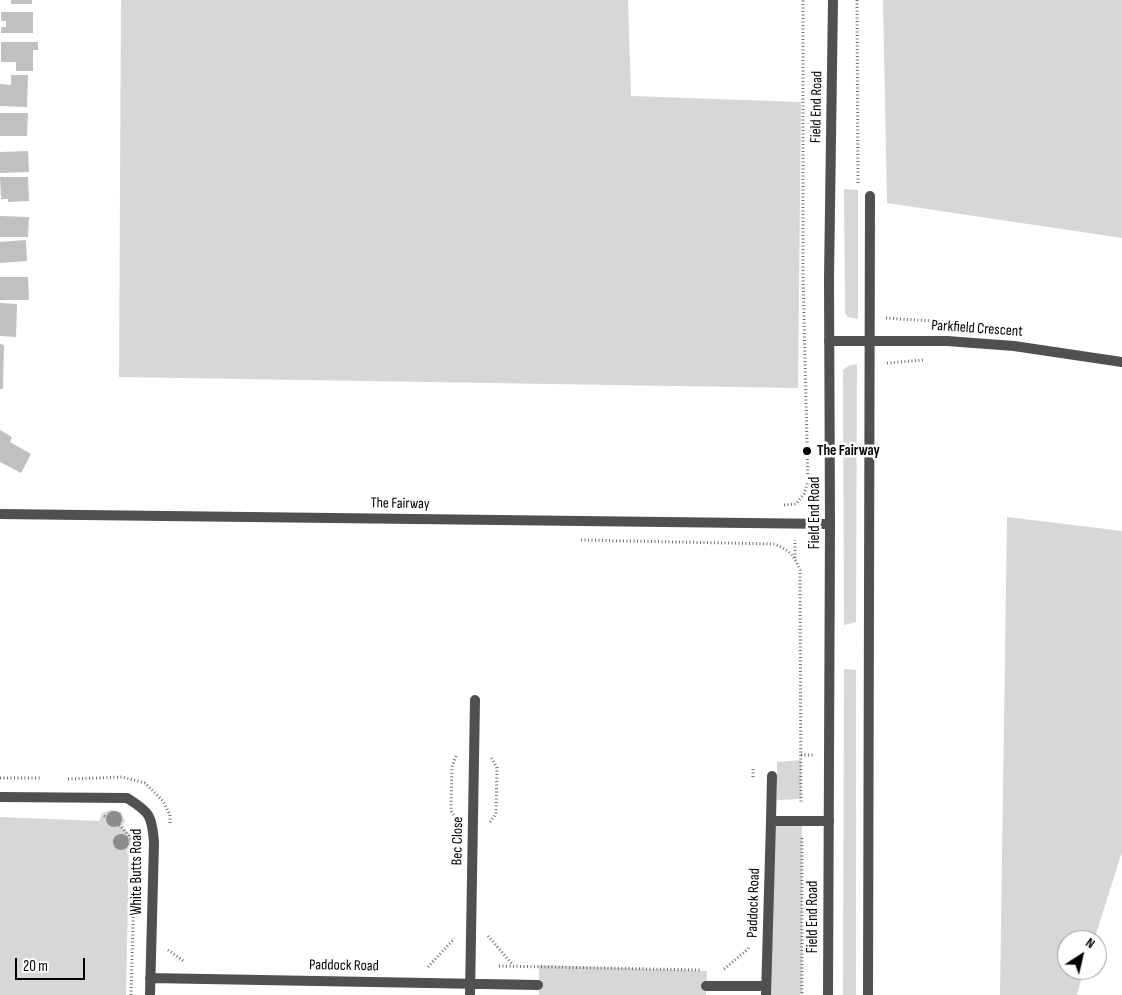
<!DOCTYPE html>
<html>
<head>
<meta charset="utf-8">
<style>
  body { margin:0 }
  #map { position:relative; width:1122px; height:995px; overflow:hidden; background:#fff; font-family:"Sofia Sans Condensed",sans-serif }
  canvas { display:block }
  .north { position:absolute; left:1057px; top:930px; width:50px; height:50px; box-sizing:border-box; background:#fff; border:1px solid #999; border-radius:50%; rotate:35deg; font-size:14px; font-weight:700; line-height:20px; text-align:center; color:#000 }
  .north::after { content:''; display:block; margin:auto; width:18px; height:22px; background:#000; clip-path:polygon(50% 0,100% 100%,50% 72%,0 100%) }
  .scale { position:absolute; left:15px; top:958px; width:70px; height:22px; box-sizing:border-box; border:2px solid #000; border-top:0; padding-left:6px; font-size:15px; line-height:18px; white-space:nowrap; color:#000; -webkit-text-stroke:4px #fff; paint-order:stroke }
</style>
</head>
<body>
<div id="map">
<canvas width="1122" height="995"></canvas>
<div class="north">N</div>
<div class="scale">20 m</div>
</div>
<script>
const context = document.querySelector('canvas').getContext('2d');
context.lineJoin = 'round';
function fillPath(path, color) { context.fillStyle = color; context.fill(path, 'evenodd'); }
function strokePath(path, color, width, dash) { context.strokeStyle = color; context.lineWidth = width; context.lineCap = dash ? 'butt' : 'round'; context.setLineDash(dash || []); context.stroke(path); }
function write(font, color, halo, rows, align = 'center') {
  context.font = font + ' "Sofia Sans Condensed",sans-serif'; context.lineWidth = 5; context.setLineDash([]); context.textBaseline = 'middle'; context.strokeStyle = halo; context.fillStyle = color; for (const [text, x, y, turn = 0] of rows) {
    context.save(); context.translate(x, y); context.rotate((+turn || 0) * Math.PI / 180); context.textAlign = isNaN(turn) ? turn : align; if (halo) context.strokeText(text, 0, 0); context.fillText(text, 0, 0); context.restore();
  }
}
const green = new Path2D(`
  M121 0H628L631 96 801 102 798 388 119 377Z
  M883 0H1122V238L887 203Z
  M844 189 858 190V319L848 317 845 313Z
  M857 364 856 622 844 625 843 370 848 366Z
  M1007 517 1122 531V852L1094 940H1067V970H1084L1077 995H1000Z
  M844 669 856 670V995H843Z
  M801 760V799L777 800V762Z
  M111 810 121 812 125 821 121 827 133 837V849L129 852 126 995H0V817L99 821 102 813Z
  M771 821H802V995H766Z
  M539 965 707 971 706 995H539Z`);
const building = new Path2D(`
  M11 0H32V4H11Z
  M1 12H33V33H1V27H6V21H1Z
  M1 42H38V50H33V71H16V62H1Z
  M11 75H28L27 107 0 106V84L11 85Z
  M0 113H28L27 136H0Z
  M28 151 29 172 0 173V152Z
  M0 177H28L29 201 8 202V199H1Z
  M0 216 29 217 28 237H0Z
  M26 240 27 261 0 263V242Z
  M0 277H28L29 300H0Z
  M0 303 17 304 16 337 0 336Z
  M0 344 4 345 3 389H0Z
  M0 430 12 437 10 442 31 454 21 473 0 462Z`);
const path = new Path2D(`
  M857 0 858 184
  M886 318 947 322
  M887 363 925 360
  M784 505 796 504 804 494 808 481 803 277V0
  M581 540 775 544C790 551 794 555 800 570L801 804
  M795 558V540
  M801 755H813
  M456 756 452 767 451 811 456 818
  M753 769V779
  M0 778H42
  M68 779 122 777 145 783 163 801 170 815V823
  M104 816 121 826 135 844V847
  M490 822 496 814 497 768 491 757
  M802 838V995
  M488 936 513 965
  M168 950 185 962
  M499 966 701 970
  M428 967 453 940V938
  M724 969 748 949 749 947
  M131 995 135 856`);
const minor = new Path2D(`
  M829 341H947L1014 346 1122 362
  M0 797 127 798C150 812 152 816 154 842L150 995
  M771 821 772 776
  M150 978 538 985
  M706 986H766
  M470 995 475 700
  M766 995 771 821H829
  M868 995 870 196`);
const tertiary = new Path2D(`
  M0 514 830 524
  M828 995 830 524 829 278 833 0`);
const trees = [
  [114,819],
  [121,842]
];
const markers = [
  [807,451,5,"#000"]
];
const streetNames = [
  ["Field End Road",817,107,-89],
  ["Parkfield Crescent",977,329,4],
  ["The Fairway",400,504,1],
  ["Field End Road",815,513,-90],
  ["Bec Close",458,841,-89],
  ["White Butts Road",137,872,-90],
  ["Paddock Road",754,903,-88],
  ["Field End Road",813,917,-90],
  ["Paddock Road",344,966,1]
];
const poiNames = [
  ["The Fairway",817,451]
];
fillPath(green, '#d7d7d7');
fillPath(building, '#c0c0c0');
strokePath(path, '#727272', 3, [1, 2.5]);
strokePath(minor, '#505050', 10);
strokePath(tertiary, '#505050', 10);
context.fillStyle = '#8c8c8c';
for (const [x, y] of trees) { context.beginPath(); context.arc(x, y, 8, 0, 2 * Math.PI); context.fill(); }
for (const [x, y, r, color] of markers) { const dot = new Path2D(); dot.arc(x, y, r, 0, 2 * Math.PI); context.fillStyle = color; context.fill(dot); strokePath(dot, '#fff', 2); }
write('15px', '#000', '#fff', streetNames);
write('bold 15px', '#000', '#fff', poiNames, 'left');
</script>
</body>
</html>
